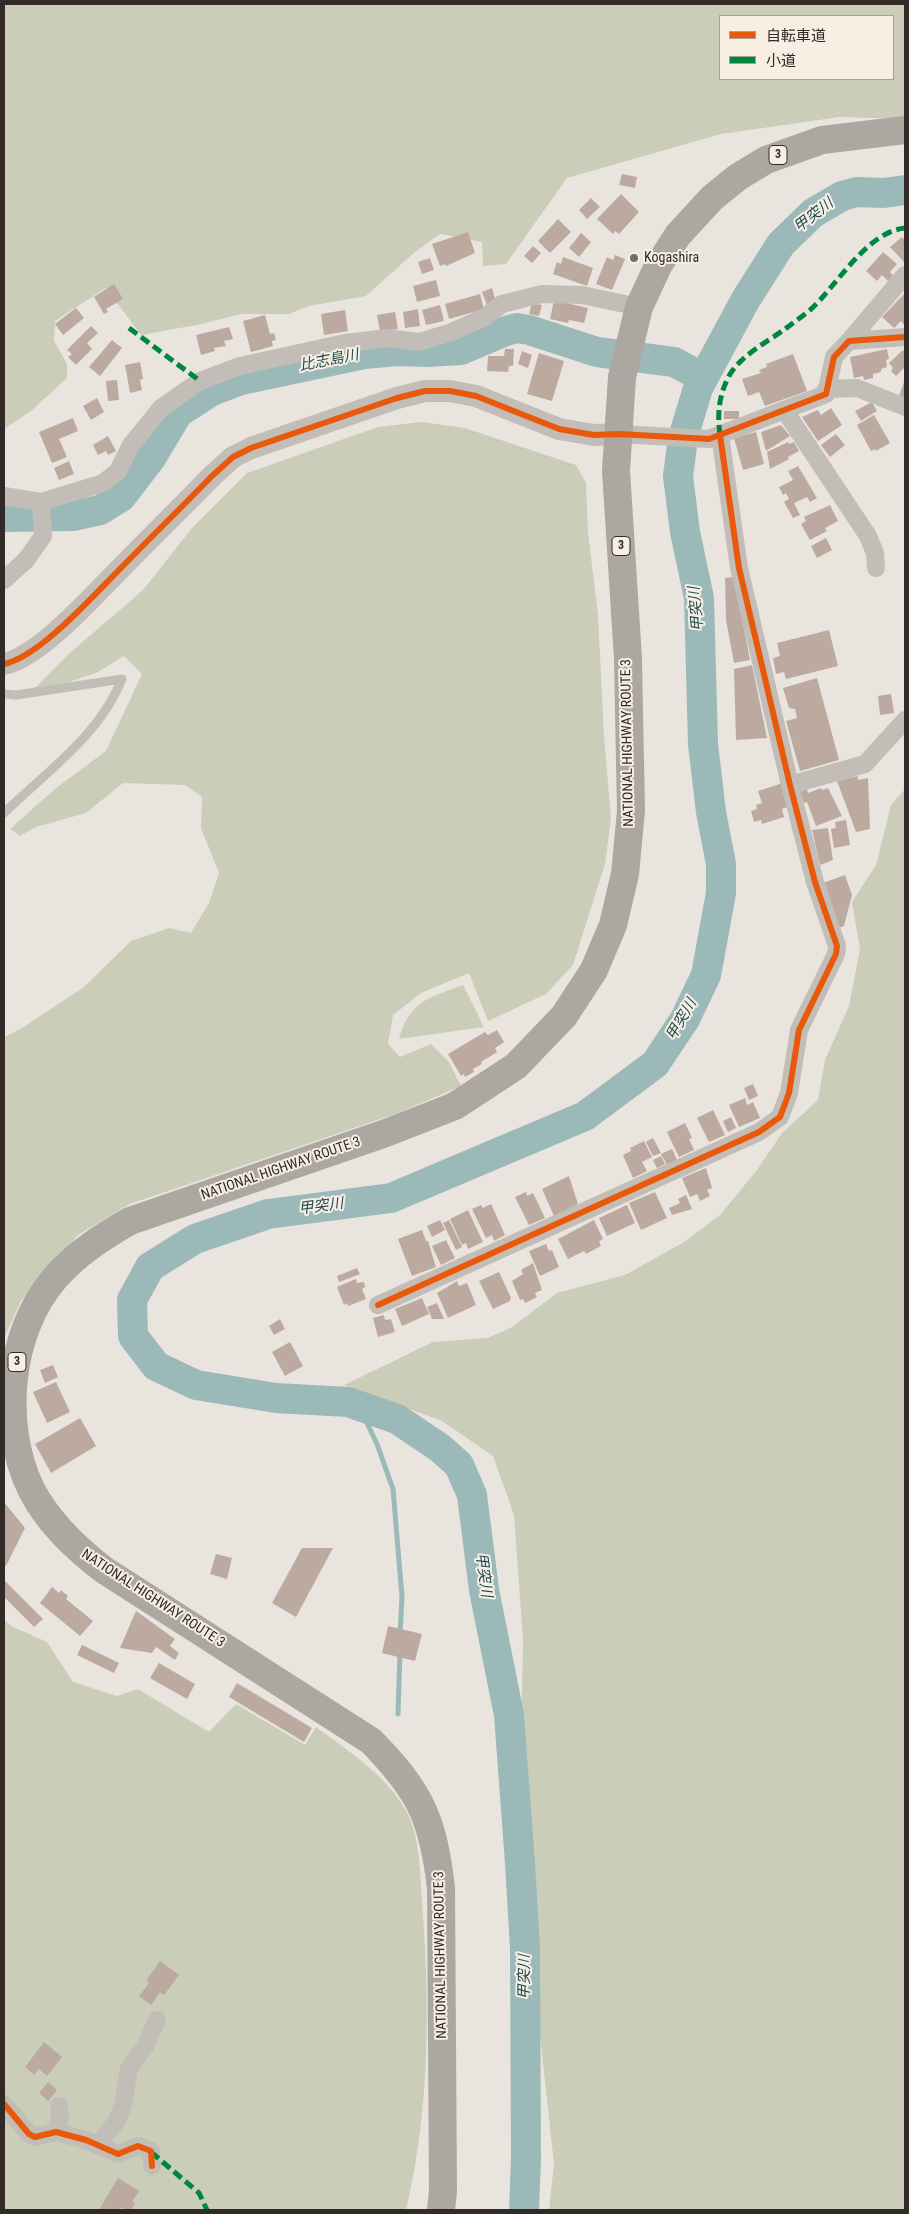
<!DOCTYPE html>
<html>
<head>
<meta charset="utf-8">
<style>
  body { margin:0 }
  #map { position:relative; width:909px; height:2214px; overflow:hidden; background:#eae4de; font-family:"Roboto Condensed","Noto Sans JP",sans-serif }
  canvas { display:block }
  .frame { position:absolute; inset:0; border:5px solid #322a26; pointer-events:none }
  .legend { position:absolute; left:719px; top:15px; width:175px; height:65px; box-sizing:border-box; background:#f7efe4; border:1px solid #a8a098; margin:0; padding:6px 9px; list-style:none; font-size:15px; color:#322a26 }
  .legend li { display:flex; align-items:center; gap:10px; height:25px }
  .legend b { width:25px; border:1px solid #a8a098 }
</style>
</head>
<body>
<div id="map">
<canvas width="909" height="2214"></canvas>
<div class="frame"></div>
<ul class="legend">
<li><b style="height:6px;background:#e8590c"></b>自転車道</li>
<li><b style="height:6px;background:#00873e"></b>小道</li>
</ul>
</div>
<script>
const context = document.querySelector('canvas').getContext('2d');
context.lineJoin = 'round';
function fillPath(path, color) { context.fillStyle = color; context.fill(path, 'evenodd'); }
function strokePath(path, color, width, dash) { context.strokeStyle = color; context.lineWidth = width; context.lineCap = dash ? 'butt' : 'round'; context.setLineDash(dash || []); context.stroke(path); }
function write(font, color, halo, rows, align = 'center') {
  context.font = font + ' "Roboto Condensed","Noto Sans JP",sans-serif'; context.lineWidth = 4; context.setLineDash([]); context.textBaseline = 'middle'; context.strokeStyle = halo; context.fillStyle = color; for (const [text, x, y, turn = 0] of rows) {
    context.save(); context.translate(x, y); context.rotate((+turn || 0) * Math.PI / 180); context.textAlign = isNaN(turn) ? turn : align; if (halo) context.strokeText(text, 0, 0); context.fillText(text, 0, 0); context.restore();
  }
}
const green = new Path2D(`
  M4 4H905V119L840 117 721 134 567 178 506 264 483 266 482 242 440 234 415 252 366 296 309 306 289 314H241L202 324 141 335 106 288 55 321 54 341 67 364V378L31 411 4 429ZM720 16H893V79H720Z
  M421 422 465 428 576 465 586 483 588 532 598 615 604 736 611 819 605 864 573 965 546 994 488 1021 469 973 421 993 393 1015 388 1044 400 1057 431 1044 449 1062 461 1086 398 1113 130 1204 78 1235 21 1301 4 1338V1037L22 1028 84 987 131 941 169 928 191 933 209 903 219 873 201 828 202 797 185 785 123 783 86 813 36 827 20 836 10 829 56 788 106 751 142 674 124 656 98 672 26 697 72 651 143 590 192 528 247 473 378 427Z
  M905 789V2210H549L554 2164 519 1843 523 1640 514 1515 493 1456 442 1421 344 1385 433 1342 488 1338 512 1327 557 1293 625 1275 684 1242 720 1215 757 1170 782 1133 818 1100 825 1060 849 1006 860 949 852 902 876 865 891 805Z
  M463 985 484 1027 399 1039C409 1001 430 997 463 985Z
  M4 1619 11 1626 47 1642 73 1682 117 1696 138 1689 209 1732 236 1704 305 1745 316 1727C348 1751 384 1773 405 1809 420 1834 420 1872 422 1901 430 2005 430 2109 406 2210H4Z`);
const stream = new Path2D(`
  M359 1406 377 1444 393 1489 402 1597 400 1634
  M398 1714 400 1652`);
const river = new Path2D(`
  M4 517 73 516 100 510 121 497 151 458 178 413 212 391 241 380 364 354 397 351 427 352 461 350 506 331 517 328 529 330 597 352 674 362 702 377
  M524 2210 526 2159 525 1949 520 1863 509 1715 484 1590 472 1495 459 1465 440 1448 397 1419 348 1402 276 1398 196 1385 156 1366 133 1336 132 1300 150 1267 195 1239 268 1214 391 1198 585 1116 655 1064 685 1019 706 975 721 893V864L711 812 703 744 699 598 685 532 678 476 683 438 698 388 746 299 781 244 813 213 842 196 857 192 884 193 905 190`);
const building = new Path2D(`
  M622 174 637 177 635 188 619 185Z
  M621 194 639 212 619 234 615 231 613 234 597 219Z
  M591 198 600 207 587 219 579 210Z
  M558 219 571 232 550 253 538 241Z
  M468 232 475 253 446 266 445 264 440 266 432 244Z
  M581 233 591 242 579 257 569 248Z
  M902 237 905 241 904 262 890 247Z
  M533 246 541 253 532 263 524 256Z
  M883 252 897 264 890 272 893 275 888 281 882 275 877 281 866 271Z
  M615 255 625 259 612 290 596 284 607 257 613 260Z
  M563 257 593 268 587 286 553 274 557 262 561 264Z
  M430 258 434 270 422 274 418 262Z
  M436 280 440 296 417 302 413 286Z
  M114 284 123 299 106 309 108 312 104 314 94 297Z
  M492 288 496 302 487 305 482 292Z
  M905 293V326L901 321 894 328 882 317Z
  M480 294 484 309 449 319 445 304Z
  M554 300 588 308 584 323 569 320 568 323 550 319Z
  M532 303 542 305 539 316 529 314Z
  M440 305 444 321 426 325 422 310Z
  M76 308 84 318 63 335 55 324Z
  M418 309 420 326 405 328 403 312Z
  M345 310 348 331 324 335 321 314Z
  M395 312 398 329 380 331 377 315Z
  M265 315 270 334 274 333 276 340 272 341 273 346 251 352 243 321Z
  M91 326 98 333 87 343 92 349 76 365 68 357 72 354 67 350Z
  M229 327 233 339 224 341 226 346 214 348 215 351 201 355 196 335Z
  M112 340 122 348 100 376 89 367Z
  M505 349H514L513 366H509L508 372 487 371 488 356H504Z
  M887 349 889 359 886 360 887 367 881 369V372L873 374V378L864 380 863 376 854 378 850 357Z
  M903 350 905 352V367L896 376 891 371 893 368 889 363Z
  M522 351 532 355 528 368 518 364Z
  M539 353 564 361 552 401 527 394Z
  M793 354 807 391 765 406 759 392 748 396 742 379 761 373 759 370 767 367 766 364Z
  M140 362 143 379 140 380 142 390 130 393 125 365Z
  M117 380 119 400 108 401 106 381Z
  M904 382H905V398L899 396Z
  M97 398 104 412 91 420 83 406Z
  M872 402 877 411 861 421 855 411Z
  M831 408 842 425 818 441 802 417 818 410 821 415Z
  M724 411H739V419H724Z
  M874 415 890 443 876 451 875 449 871 451 857 425Z
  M73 418 78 431 59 439 67 457 52 463 39 432Z
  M781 425 790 436 766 451 761 432Z
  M756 432 764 464 743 470 734 438Z
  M836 434 845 445 830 457 821 445Z
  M108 436 116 451 108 455 106 451 98 455 93 445Z
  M788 442 789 444 794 442 799 451 788 457 789 459 770 469 767 452Z
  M69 461 74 474 59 480 54 468Z
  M798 466 817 498 810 502 807 497 794 503 800 515 793 518 784 502 789 499 786 493 783 495 779 487 793 480 788 471Z
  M830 505 838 521 825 528 827 531 810 540 801 524 806 521 804 517Z
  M826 538 832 550 817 558 811 546Z
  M734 577 750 660 734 663 726 620 725 578Z
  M829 630 838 666 786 679 784 672 776 674 773 658 780 656 777 643Z
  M752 665 767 738 736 740 734 669Z
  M817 678 839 760 800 771 786 721 797 718 795 709 789 708 783 688Z
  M891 694 894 713 880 715 878 696Z
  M858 776V780L868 778 870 829 856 832 837 781Z
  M783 783 790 806 782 809 784 817 762 824 761 820 754 822 751 811 757 809 756 805 762 803 758 791Z
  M821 788 822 790 828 788 842 816 816 826 807 802 804 803 800 792 807 789 808 793Z
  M846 820 850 845 834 848 831 829 836 828 835 822Z
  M828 828 833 860 820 865 812 830Z
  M845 875 852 895 844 926 839 928 823 883Z
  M497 1030 504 1042 495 1048 497 1052 481 1062 482 1064 473 1069 474 1072 465 1077 464 1074 461 1076 448 1054 485 1032 488 1035Z
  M753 1084 758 1096 749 1100 744 1088Z
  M745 1098 747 1105 753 1102 760 1118 739 1127 729 1105Z
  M713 1110 725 1135 709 1142 697 1118Z
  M731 1117 736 1128 728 1132 723 1121Z
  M685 1123 692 1138 689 1139 694 1150 679 1157 667 1132Z
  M653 1138 661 1153 653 1156 646 1142Z
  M644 1141 652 1157 642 1162 647 1171 633 1178 623 1155 631 1151 630 1148Z
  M672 1149 677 1160 667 1165 661 1154Z
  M661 1156 665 1164 657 1168 653 1160Z
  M706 1168 712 1188 707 1190 710 1196 700 1201 697 1194 690 1197 682 1178Z
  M569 1176 578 1204 554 1216 542 1189Z
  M526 1192 527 1196 533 1193 545 1218 529 1225 515 1197Z
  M655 1192 667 1218 641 1230 629 1203Z
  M686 1195 692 1209 672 1215 669 1208 680 1203 678 1199Z
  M491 1204 505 1235 494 1241 492 1235 486 1238 472 1209 481 1205 483 1208Z
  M627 1205 635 1223 607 1236 599 1218Z
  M468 1210 483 1242 468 1249 466 1243 462 1245 450 1219Z
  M440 1220 445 1230 432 1237 427 1226Z
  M449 1220 462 1247 456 1250 443 1223Z
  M594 1220 603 1239 599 1241 601 1246 586 1254 584 1251 568 1259 558 1239Z
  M422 1230 426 1241H428L436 1267 412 1276 398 1239Z
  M446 1240 455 1258 441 1265 432 1246Z
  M546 1244 549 1251 552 1250 559 1267 540 1276 529 1251Z
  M533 1263 542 1290 535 1293 537 1297 525 1303 523 1299 520 1300 512 1281 523 1274 521 1270Z
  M357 1268 360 1274 339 1282 337 1276Z
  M499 1272 511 1298 510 1301 493 1309 479 1281Z
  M356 1279 357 1283 364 1282 365 1287 362 1289 366 1299 348 1306 347 1303 344 1305 337 1287Z
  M457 1281 459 1286 467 1283 476 1305 448 1318 437 1293Z
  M422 1298 429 1314 402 1326 395 1309Z
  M437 1303 444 1319H432L427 1307Z
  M384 1315 385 1320 391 1319 395 1332 378 1337 373 1318Z
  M280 1319 285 1329 274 1335 269 1326Z
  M290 1342 303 1366 285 1376 272 1352Z
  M53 1365 58 1377 45 1383 40 1370Z
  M56 1382 70 1412 47 1423 33 1392Z
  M80 1418 96 1446 51 1473 35 1444Z
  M4 1502 25 1528 6 1566 4 1564Z
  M302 1548H333L296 1617 272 1603Z
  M216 1554 232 1558 227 1579 210 1574Z
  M4 1580 43 1619 34 1627 4 1597Z
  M52 1587 59 1593 61 1590 68 1596 66 1599 93 1621 80 1636 40 1603Z
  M136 1611 175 1639 170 1646 179 1653 175 1660 156 1647 152 1653 120 1648Z
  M388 1626 422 1634 415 1661 382 1653Z
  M82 1645 119 1663 114 1673 77 1655Z
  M159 1663 195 1684 187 1699 150 1678Z
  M237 1683 312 1728 304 1742 229 1697Z
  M160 1961 179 1975 164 1995 160 1992 151 2005 139 1996 149 1983 146 1981Z
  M44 2042 62 2057 47 2076 39 2069 34 2075 25 2067Z
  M48 2082 57 2090 48 2101 39 2093Z
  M118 2178 139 2191 132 2202 135 2203 131 2210 120 2208 118 2210H99Z`);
const service = new Path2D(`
  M4 694 16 695 122 679C100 735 46 772 4 813`);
const minor = new Path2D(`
  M849 341 905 275
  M826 389 857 388 905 407
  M785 411 868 536 875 553 876 568
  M619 434 709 439 826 394 834 357 849 341 905 337
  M4 496 41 502 103 483 118 471 131 445 161 408 200 381 240 366 345 343 387 338 419 342 452 332 485 317 502 304 542 294 582 295 639 307
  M4 580 26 560 43 536 41 502
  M790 785 865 764 905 720
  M378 1305 759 1132 780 1117 789 1093 799 1030 836 954 837 946 815 882 790 785 739 568 720 435
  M4 2104 29 2134 35 2137 56 2132 86 2140 118 2154 138 2146 151 2151 152 2166
  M56 2132 60 2115 59 2106
  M98 2145 117 2121 123 2105 129 2069 146 2045 157 2020`);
const tertiary = new Path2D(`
  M4 664C39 657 92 597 118 571 149 539 181 508 212 476L233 457 251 448 397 398 425 391H450L476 396 559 429 594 435 619 434`);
const trunk = new Path2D(`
  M441 2210 443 2191 441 1888C433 1818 420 1791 371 1741L104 1570C74 1547 48 1522 31 1489 0 1425 8 1332 55 1278 77 1253 102 1237 130 1221L386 1133 455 1106 516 1066 564 1016 594 970 613 925 625 874 631 811 628 659 616 471 622 377 639 307 658 266 678 235 712 198 738 177 766 160 822 140 905 130`);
const quiet = new Path2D(`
  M129 328 200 381
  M720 435C717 413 719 395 729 376 740 356 767 342 785 329 793 323 801 317 809 311 837 286 866 232 905 228
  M151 2152 199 2193 207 2210`);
const cycleway = new Path2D(`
  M4 664C39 657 92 597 118 571 149 539 181 508 212 476L233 457 251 448 397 398 425 391H450L476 396 559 429 594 435 619 434 709 439 826 394 834 357 849 341 905 337
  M378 1305 759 1132 780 1117 789 1093 799 1030 836 954 837 946 815 882 790 785 739 568 720 435
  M4 2104 29 2134 35 2137 56 2132 86 2140 118 2154 138 2146 151 2151 152 2166`);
const markers = [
  [634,258,5,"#726b66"]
];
const shields = [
  [778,155,18],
  [621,546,18],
  [17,1362,18]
];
const shieldNames = [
  ["3",778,155],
  ["3",621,546],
  ["3",17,1362]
];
const poiNames = [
  ["Kogashira",644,258]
];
const streetNames = [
  ["NATIONAL HIGHWAY ROUTE 3",628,743,-91],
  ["NATIONAL HIGHWAY ROUTE 3",281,1169,-19],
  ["NATIONAL HIGHWAY ROUTE 3",153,1599,33],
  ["NATIONAL HIGHWAY ROUTE 3",441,1955,-91]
];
const waterNames = [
  ["甲突川",814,216,-38],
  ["比志島川",329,361,-11],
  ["甲突川",697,609,-95],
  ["甲突川",682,1020,-60],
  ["甲突川",321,1207,-8],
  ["甲突川",483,1575,82],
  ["甲突川",525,1977,-90]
];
fillPath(green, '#caceb9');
strokePath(stream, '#9cb9b9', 5);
strokePath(river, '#9cb9b9', 30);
fillPath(building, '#bcaaa0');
strokePath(service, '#c3bdb7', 9);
strokePath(minor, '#c3bdb7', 18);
strokePath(tertiary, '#c3bdb7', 22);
strokePath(trunk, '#ada7a2', 28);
strokePath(quiet, '#00873e', 5, [10, 5]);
strokePath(cycleway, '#e8590c', 6);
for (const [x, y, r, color] of markers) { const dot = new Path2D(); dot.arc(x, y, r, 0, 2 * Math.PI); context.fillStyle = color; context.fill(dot); strokePath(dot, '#f7efe4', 2); }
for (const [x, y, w] of shields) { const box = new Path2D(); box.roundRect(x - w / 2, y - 9.5, w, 19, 4); context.fillStyle = '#f7efe4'; context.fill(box); strokePath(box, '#322a26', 1); }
write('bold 12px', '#322a26', null, shieldNames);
write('14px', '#322a26', '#f7efe4', poiNames, 'left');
write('14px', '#322a26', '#f7efe4', streetNames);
write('italic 15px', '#1f4b50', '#f7efe4', waterNames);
</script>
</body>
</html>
